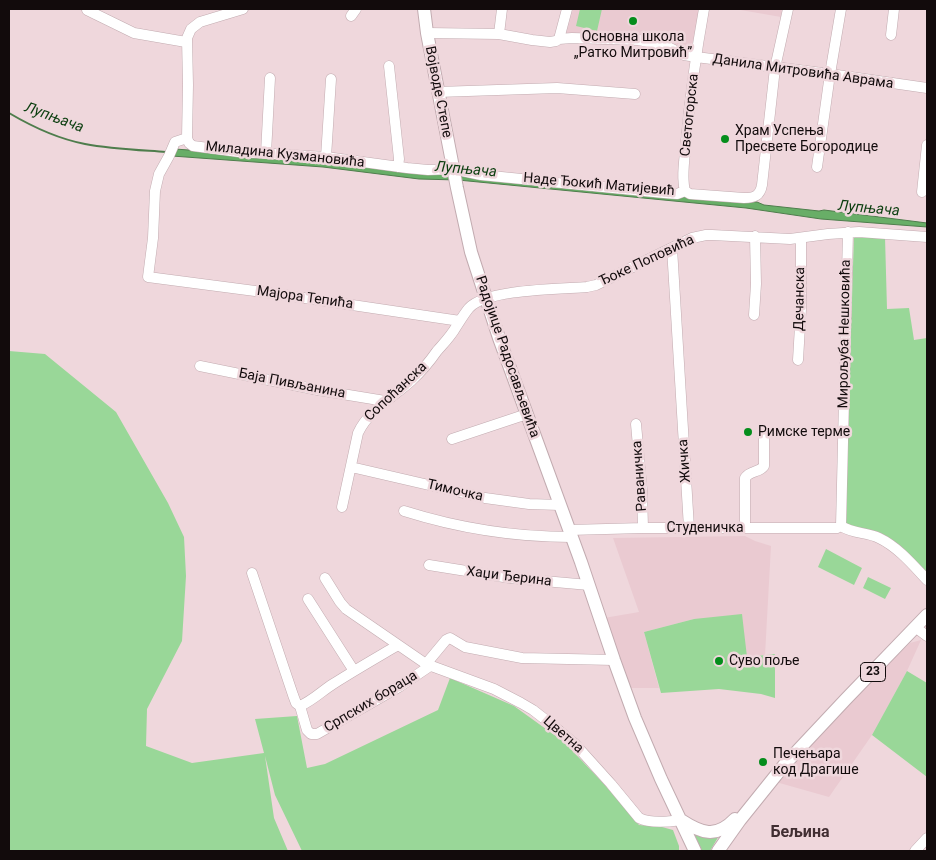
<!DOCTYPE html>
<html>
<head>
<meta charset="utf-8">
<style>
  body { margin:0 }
  #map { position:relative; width:936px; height:860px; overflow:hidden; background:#efd7dc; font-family:Roboto,sans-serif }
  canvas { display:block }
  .frame { position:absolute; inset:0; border:10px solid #120b0c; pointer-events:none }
</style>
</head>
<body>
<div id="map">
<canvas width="936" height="860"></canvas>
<div class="frame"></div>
</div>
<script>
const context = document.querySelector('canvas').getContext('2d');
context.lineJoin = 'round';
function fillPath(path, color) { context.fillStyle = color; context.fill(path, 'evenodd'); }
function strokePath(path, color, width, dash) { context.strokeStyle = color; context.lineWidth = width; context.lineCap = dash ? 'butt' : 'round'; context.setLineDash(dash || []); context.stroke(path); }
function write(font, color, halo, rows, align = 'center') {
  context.font = font + ' Roboto,sans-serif'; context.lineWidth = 5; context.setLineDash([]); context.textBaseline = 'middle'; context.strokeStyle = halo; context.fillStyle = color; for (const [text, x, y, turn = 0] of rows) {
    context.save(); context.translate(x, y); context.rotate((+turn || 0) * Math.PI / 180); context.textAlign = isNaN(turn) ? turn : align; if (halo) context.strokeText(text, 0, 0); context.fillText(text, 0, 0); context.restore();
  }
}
const built = new Path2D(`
  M573 9H700L693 41 688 49 669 42 566 34Z
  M735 9H782L781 17Z
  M745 536 755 541 771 546 765 655 747 657 694 619 644 632 659 688H631L604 618 639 612 613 538Z
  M921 640 907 671 872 735 829 797 776 782 845 707 910 643Z`);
const green = new Path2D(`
  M580 9H602L597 31 576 26Z
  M854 234 885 237 887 309 909 308 914 340 927 338V575L897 544 845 525Z
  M9 351 45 354 116 412 168 503 184 537 186 576 182 641 147 709 146 746 192 763 264 753 255 719 297 716 307 768 325 764 438 710 450 678 514 706 564 742 604 784 639 825 662 827 673 830 679 846V851H302L275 795 265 756 274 818 288 851H9Z
  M826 549 862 568 854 585 818 567Z
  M868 577 891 588 885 599 863 588Z
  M742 614 747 657 775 654V698L761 694 719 689 661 693 644 632 694 619Z
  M907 671 927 683V777L872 735Z
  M691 831 720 834 710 851H700Z`);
const water = new Path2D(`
  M175 149 323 160 633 192 757 202 764 205 819 211 824 210 927 223V227L821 219 746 208 499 184 458 180 419 179 323 167 172 156Z`);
const stream = new Path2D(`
  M9 113C31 126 59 139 85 144 111 149 139 150 166 152`);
const minor = new Path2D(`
  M243 9 200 22 191 29 187 38 188 85 187 138 189 143 193 146 239 152 326 157 407 168 428 170 453 169 481 175 664 193 677 194 685 191
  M87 10 134 33 186 42
  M351 16 356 9
  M427 33 499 34 532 40 550 42 556 41 559 39 572 38 639 40 666 46 684 55 696 57 830 74 927 88
  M499 34 502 9
  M891 35 894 9
  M559 39 567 9
  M389 66 399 159 398 167
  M438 92 557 88 635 94
  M187 138 175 142 169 156 159 174 155 191 153 238 148 277 278 294 460 321
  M266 153 270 78
  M326 157 331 79
  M817 167 830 74 841 9
  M685 191 690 194 744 198C754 198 760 196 762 185L775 68 788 9
  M685 191C681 176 685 157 686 142 690 97 696 53 704 9
  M922 192 927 145
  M672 248 689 528
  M754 315 756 284 755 236
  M798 360 801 309V238
  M200 366 318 390 385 401
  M636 424 642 491 643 528
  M452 439 527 414
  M351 467 485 498 529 504 560 505
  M342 507 358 433C369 409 394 397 412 380 422 371 430 361 437 351 444 343 451 336 456 327 460 321 464 314 469 308 486 289 561 289 587 287L596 285 692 238 706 235H712L790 239 828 234 859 232 927 237
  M404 511C458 528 515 537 571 537
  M841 526 848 232
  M841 526C853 534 867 532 879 538 898 547 913 565 927 580
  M745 528V478C750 470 759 473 764 466V434
  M569 530 643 528H837L841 526
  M429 565 510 578 589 585
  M252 573 293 695 296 703 300 706C312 701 322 691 333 684 355 670 376 658 398 645
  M325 578 340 602 346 609 426 664 494 689 521 703 533 710 551 724 575 744 611 784 639 818C651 824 668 822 681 820
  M308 599 354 671
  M915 627 927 636
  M426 664 446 640 450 638 465 647 522 658 614 660
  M300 706 307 730 311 734H317L399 687 430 666
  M915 851 927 838`);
const major = new Path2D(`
  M424 9 427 33 457 188 471 252 482 286 499 338 581 562 614 660 635 718 661 779 695 851
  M681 820C701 833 716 839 735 819
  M718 851 740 820 785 764 846 699 927 615`);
const markers = [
  [633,21,5,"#058d1c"],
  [725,139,5,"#058d1c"],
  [748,432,5,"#058d1c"],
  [719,661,5,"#058d1c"],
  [763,762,5,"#058d1c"]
];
const shields = [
  [873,672,25]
];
const shieldNames = [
  ["23",873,672]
];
const poiNames = [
  ["Основна школа",633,37,"center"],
  ["„Ратко Митровић”",633,53,"center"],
  ["Храм Успења",735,131],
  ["Пресвете Богородице",735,147],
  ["Римске терме",758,432],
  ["Суво поље",729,661],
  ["Печењара",773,754],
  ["код Драгише",773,770]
];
const streetNames = [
  ["Данила Митровића Аврама",803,72,8],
  ["Војводе Степе",438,92,79],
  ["Светогорска",690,115,-84],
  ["Миладина Кузмановића",285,155,6],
  ["Наде Ђокић Матијевић",599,185,5],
  ["Ђоке Поповића",647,261,-25],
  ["Мајора Тепића",305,298,8],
  ["Дечанска",800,299,-89],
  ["Мирољуба Нешковића",845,334,-89],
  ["Радојице Радосављевића",507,357,71],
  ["Баја Пивљанина",292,384,11],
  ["Сопоћанска",396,392,-43],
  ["Жичка",685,461,-94],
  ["Раваничка",640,476,-94],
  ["Тимочка",455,491,13],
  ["Студеничка",705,528],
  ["Хаџи Ђерина",509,577,7],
  ["Српских бораца",371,702,-31],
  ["Цветна",563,735,41]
];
const waterNames = [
  ["Лупњача",54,118,20],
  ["Лупњача",466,170,5],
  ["Лупњача",869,209,5]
];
const quarterNames = [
  ["Бељина",800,833]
];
fillPath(built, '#eacad1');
fillPath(green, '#99d798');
fillPath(water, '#68ae67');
strokePath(water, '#4e7d4c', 1);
strokePath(stream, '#4e7d4c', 2);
strokePath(minor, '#c2abb0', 11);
strokePath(major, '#c2abb0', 14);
strokePath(minor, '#fff', 10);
strokePath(major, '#fff', 12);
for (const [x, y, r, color] of markers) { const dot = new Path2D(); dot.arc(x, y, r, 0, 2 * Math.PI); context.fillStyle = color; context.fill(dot); strokePath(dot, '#efd7dc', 2); }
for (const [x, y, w] of shields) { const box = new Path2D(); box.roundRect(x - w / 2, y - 9.5, w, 19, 4); context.fillStyle = '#efd7dc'; context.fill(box); strokePath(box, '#120b0c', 1); }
write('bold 12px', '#120b0c', null, shieldNames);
write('14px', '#120b0c', '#efd7dc', poiNames, 'left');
write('14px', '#120b0c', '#efd7dc', streetNames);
write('italic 15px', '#0b3e0f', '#efd7dc', waterNames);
write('bold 16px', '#412e32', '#efd7dc', quarterNames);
</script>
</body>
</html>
